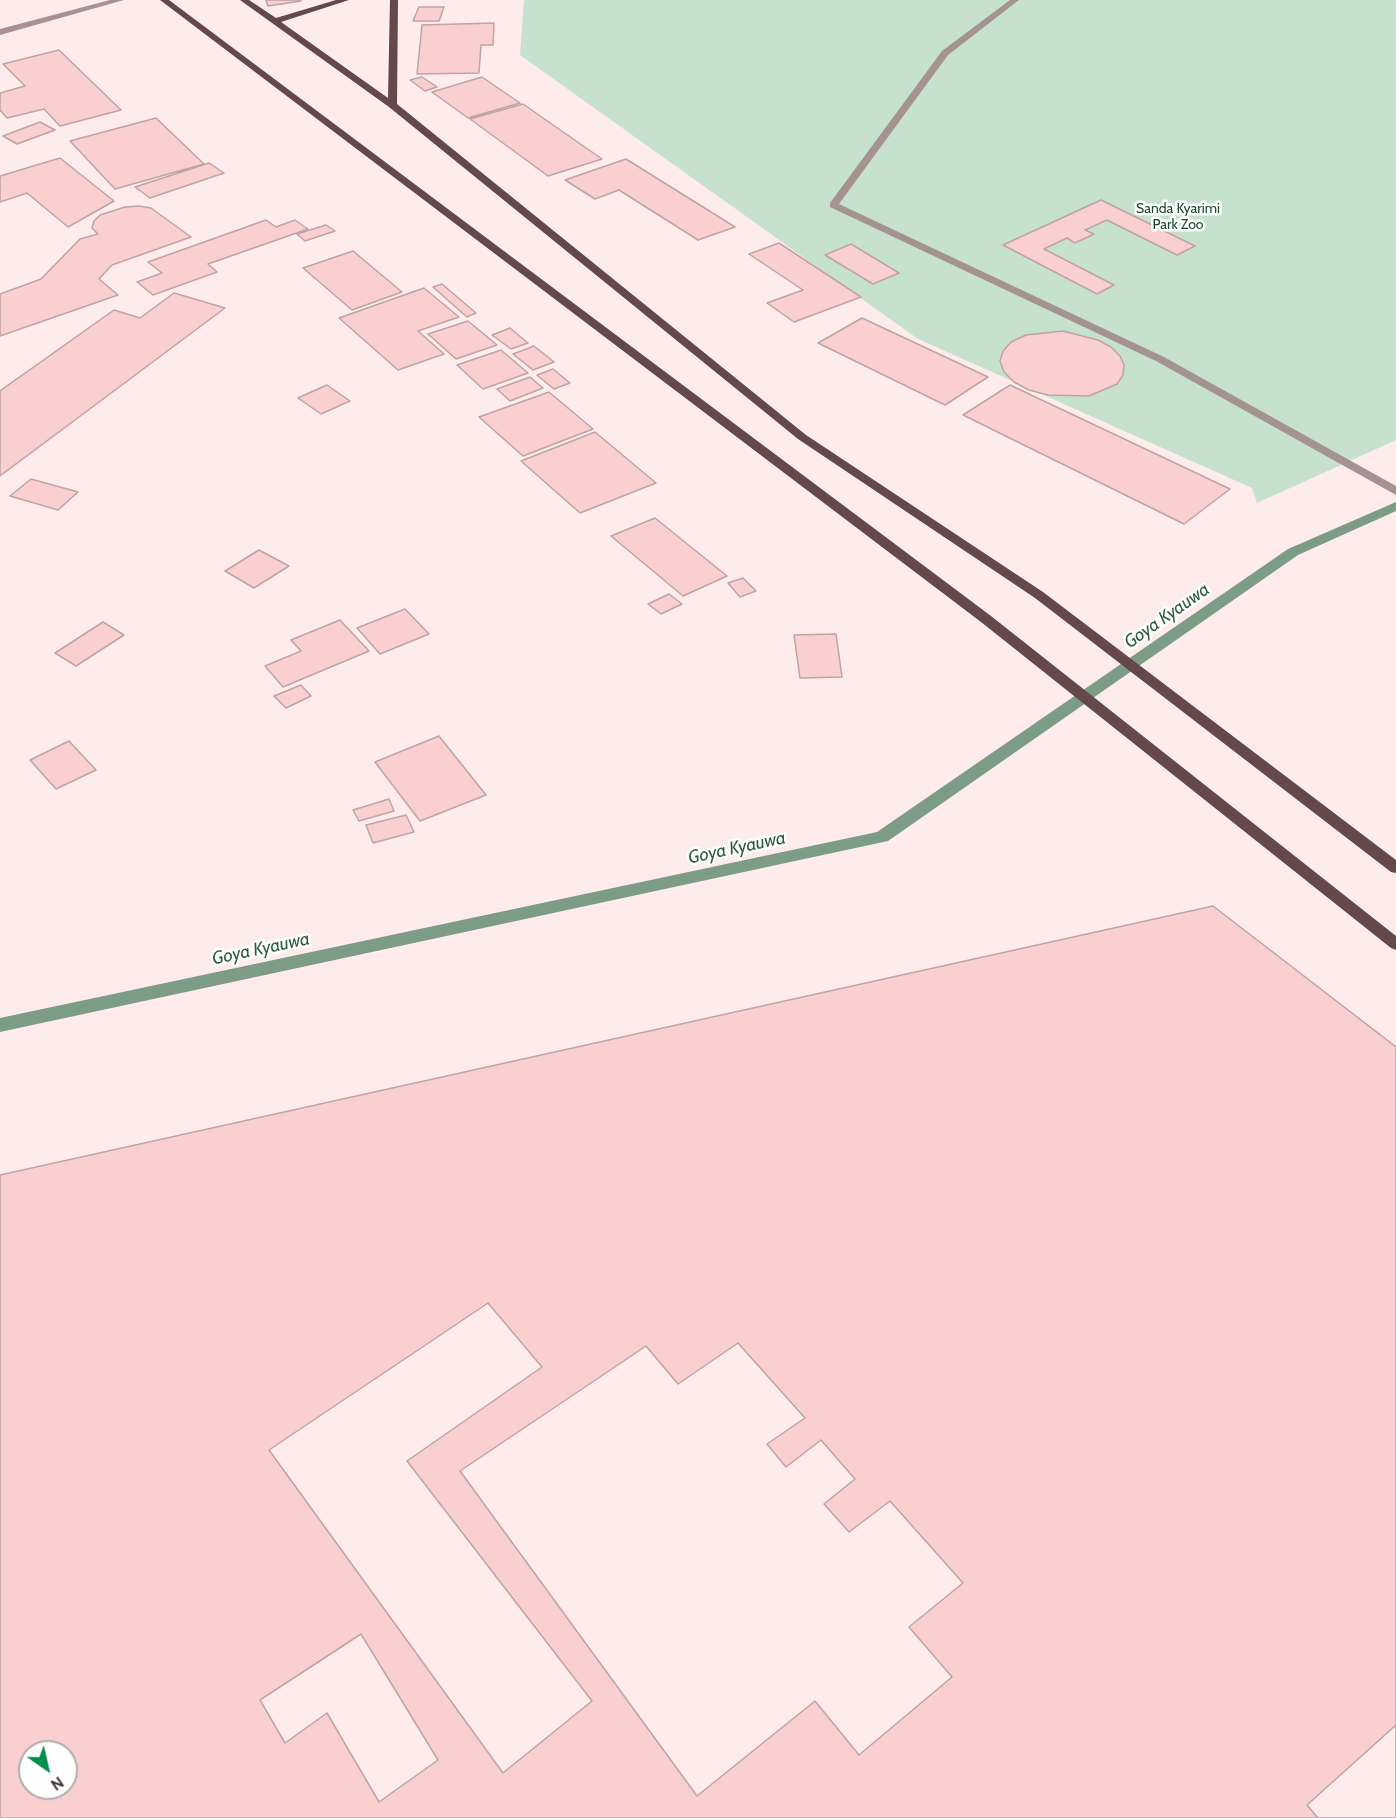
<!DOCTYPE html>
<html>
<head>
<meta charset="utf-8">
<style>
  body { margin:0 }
  #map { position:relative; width:1396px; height:1818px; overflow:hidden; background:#feecec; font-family:Cabin,sans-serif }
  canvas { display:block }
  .north { position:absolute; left:18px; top:1740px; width:60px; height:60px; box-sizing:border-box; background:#fefefe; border:2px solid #b1adad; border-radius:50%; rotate:146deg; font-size:16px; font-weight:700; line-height:24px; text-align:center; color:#3e3333 }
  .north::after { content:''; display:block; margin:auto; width:21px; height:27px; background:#008f4d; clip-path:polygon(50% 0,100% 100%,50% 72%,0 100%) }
</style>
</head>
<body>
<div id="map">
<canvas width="1396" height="1818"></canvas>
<div class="north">N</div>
</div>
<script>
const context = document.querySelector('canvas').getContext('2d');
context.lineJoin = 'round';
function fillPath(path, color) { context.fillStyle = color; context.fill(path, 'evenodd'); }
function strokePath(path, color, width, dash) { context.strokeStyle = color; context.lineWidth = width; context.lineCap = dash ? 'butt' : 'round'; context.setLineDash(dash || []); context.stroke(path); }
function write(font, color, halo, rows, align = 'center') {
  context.font = font + ' Cabin,sans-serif'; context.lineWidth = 5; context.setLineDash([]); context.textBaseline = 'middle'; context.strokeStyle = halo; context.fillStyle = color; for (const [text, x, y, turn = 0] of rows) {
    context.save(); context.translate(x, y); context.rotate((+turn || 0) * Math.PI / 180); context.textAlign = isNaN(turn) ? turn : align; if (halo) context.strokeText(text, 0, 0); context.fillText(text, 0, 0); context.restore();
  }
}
const green = new Path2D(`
  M524 0H1396V440L1257 503 1252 488 918 339 520 55Z`);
const stream = new Path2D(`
  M1396 502V511L1298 555 888 841 0 1032V1018L877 832 1288 549Z`);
const building = new Path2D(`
  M266 0H301V1L268 6Z
  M419 7H444L439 21H413Z
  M494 23 493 45H481L479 73 417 74 422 25Z
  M59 50 121 110 60 126 44 109 7 118 0 110V93L25 86 3 64Z
  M422 77 437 87 425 91 410 80Z
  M482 77 520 103 468 118 432 92Z
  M523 104 602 159 548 176 470 119Z
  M156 118 204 164 115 189 70 141Z
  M40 122 55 130 17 144 3 136Z
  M60 158 114 201 68 227 27 193 0 202V176Z
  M626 159 735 227 698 240 619 190 595 199 565 180Z
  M209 163 224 173 150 198 135 187Z
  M1101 200 1195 246 1177 255 1107 220 1085 230 1094 234 1075 243 1067 238 1044 249 1114 285 1097 294 1003 245Z
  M139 206 151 208 191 237 112 265 99 279 118 295 0 336V294L41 279 80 239 98 234 92 228 94 221 100 215 125 207Z
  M266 220 276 227 295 220 308 229 208 264 217 272 153 295 137 282 162 273 148 262Z
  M326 225 335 231 305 241 297 234Z
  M779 243 861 297 794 322 767 303 803 290 749 254Z
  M851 244 899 273 873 284 825 255Z
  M353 251 402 292 352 310 303 268Z
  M442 284 476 313 467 317 433 287Z
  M424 288 459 317 418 331 444 354 398 370 339 318Z
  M174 293 225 308 0 476V391L114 310 140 318Z
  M862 318 988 377 945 405 818 343Z
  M468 321 497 345 456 359 428 334Z
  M510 328 528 343 511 349 492 335Z
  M1063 331 1098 340 1111 347 1120 356 1124 365 1123 375 1117 384 1089 396 1048 395 1029 390 1014 382 1004 372 1000 361 1003 351 1011 342 1026 335Z
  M534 346 554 362 533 370 513 354Z
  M501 350 528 373 483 389 457 365Z
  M553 369 570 383 554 389 537 375Z
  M530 377 543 388 510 401 497 389Z
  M327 385 350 401 321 414 298 398Z
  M1010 385 1230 489 1184 524 963 415Z
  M549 392 593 429 523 456 479 417Z
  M595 432 656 483 580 513 521 461Z
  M31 479 78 492 58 510 10 496Z
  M655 518 727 576 683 596 611 536Z
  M259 550 289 566 254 588 225 571Z
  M743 578 756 591 740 597 728 583Z
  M669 594 682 604 661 614 648 604Z
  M405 609 429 634 380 654 357 628Z
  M340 620 369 651 283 687 265 666 301 651 291 640Z
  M103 622 124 635 76 666 55 653Z
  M836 634 842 677 800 678 794 635Z
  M301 685 311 696 286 708 274 696Z
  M439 736 486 795 420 821 375 762Z
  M69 741 96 770 56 789 30 760Z
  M389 799 394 811 359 821 353 810Z
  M406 815 414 832 373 843 366 825Z
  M1213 906 1396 1047V1818H0V1175ZM30 1752H66V1788H30Z
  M488 1303 542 1367 407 1461 592 1701 503 1773 269 1450Z
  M738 1343 805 1418 767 1444 786 1467 821 1440 855 1479 824 1504 849 1532 890 1501 963 1583 909 1627 952 1677 859 1755 815 1701 697 1796 460 1471 646 1346 678 1384Z
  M361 1634 438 1760 379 1802 327 1713 285 1743 260 1700Z
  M1396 1725V1818H1318L1307 1805Z`);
const minor = new Path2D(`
  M110 0H124L0 35V29Z
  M1010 0H1019L948 55 839 204 1164 357 1396 486V495L1156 361 830 207V203L942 51Z`);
const major = new Path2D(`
  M160 0H169L991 616 1396 936V950L1391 948 981 622Z
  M240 0H249L276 18 336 0H349L281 22 388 98 390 0H398L397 104 806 435 1043 592 1396 860V873L1391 872 1035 598 798 439 389 107Z`);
const farParknames = [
  ["Sanda Kyarimi",1178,209],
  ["Park Zoo",1178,225]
];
const waterNames = [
  ["Goya Kyauwa",1167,616,-35],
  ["Goya Kyauwa",737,848,-12],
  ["Goya Kyauwa",261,949,-12]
];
fillPath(green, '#c6e1ce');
fillPath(stream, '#7d9c86');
fillPath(building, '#f9cfd0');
strokePath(building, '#bfa4a4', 1.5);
fillPath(minor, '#a59394');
fillPath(major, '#654849');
write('14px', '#194c2d', '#fefefe', farParknames);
write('italic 18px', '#2b5d3d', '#fefefe', waterNames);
</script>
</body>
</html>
